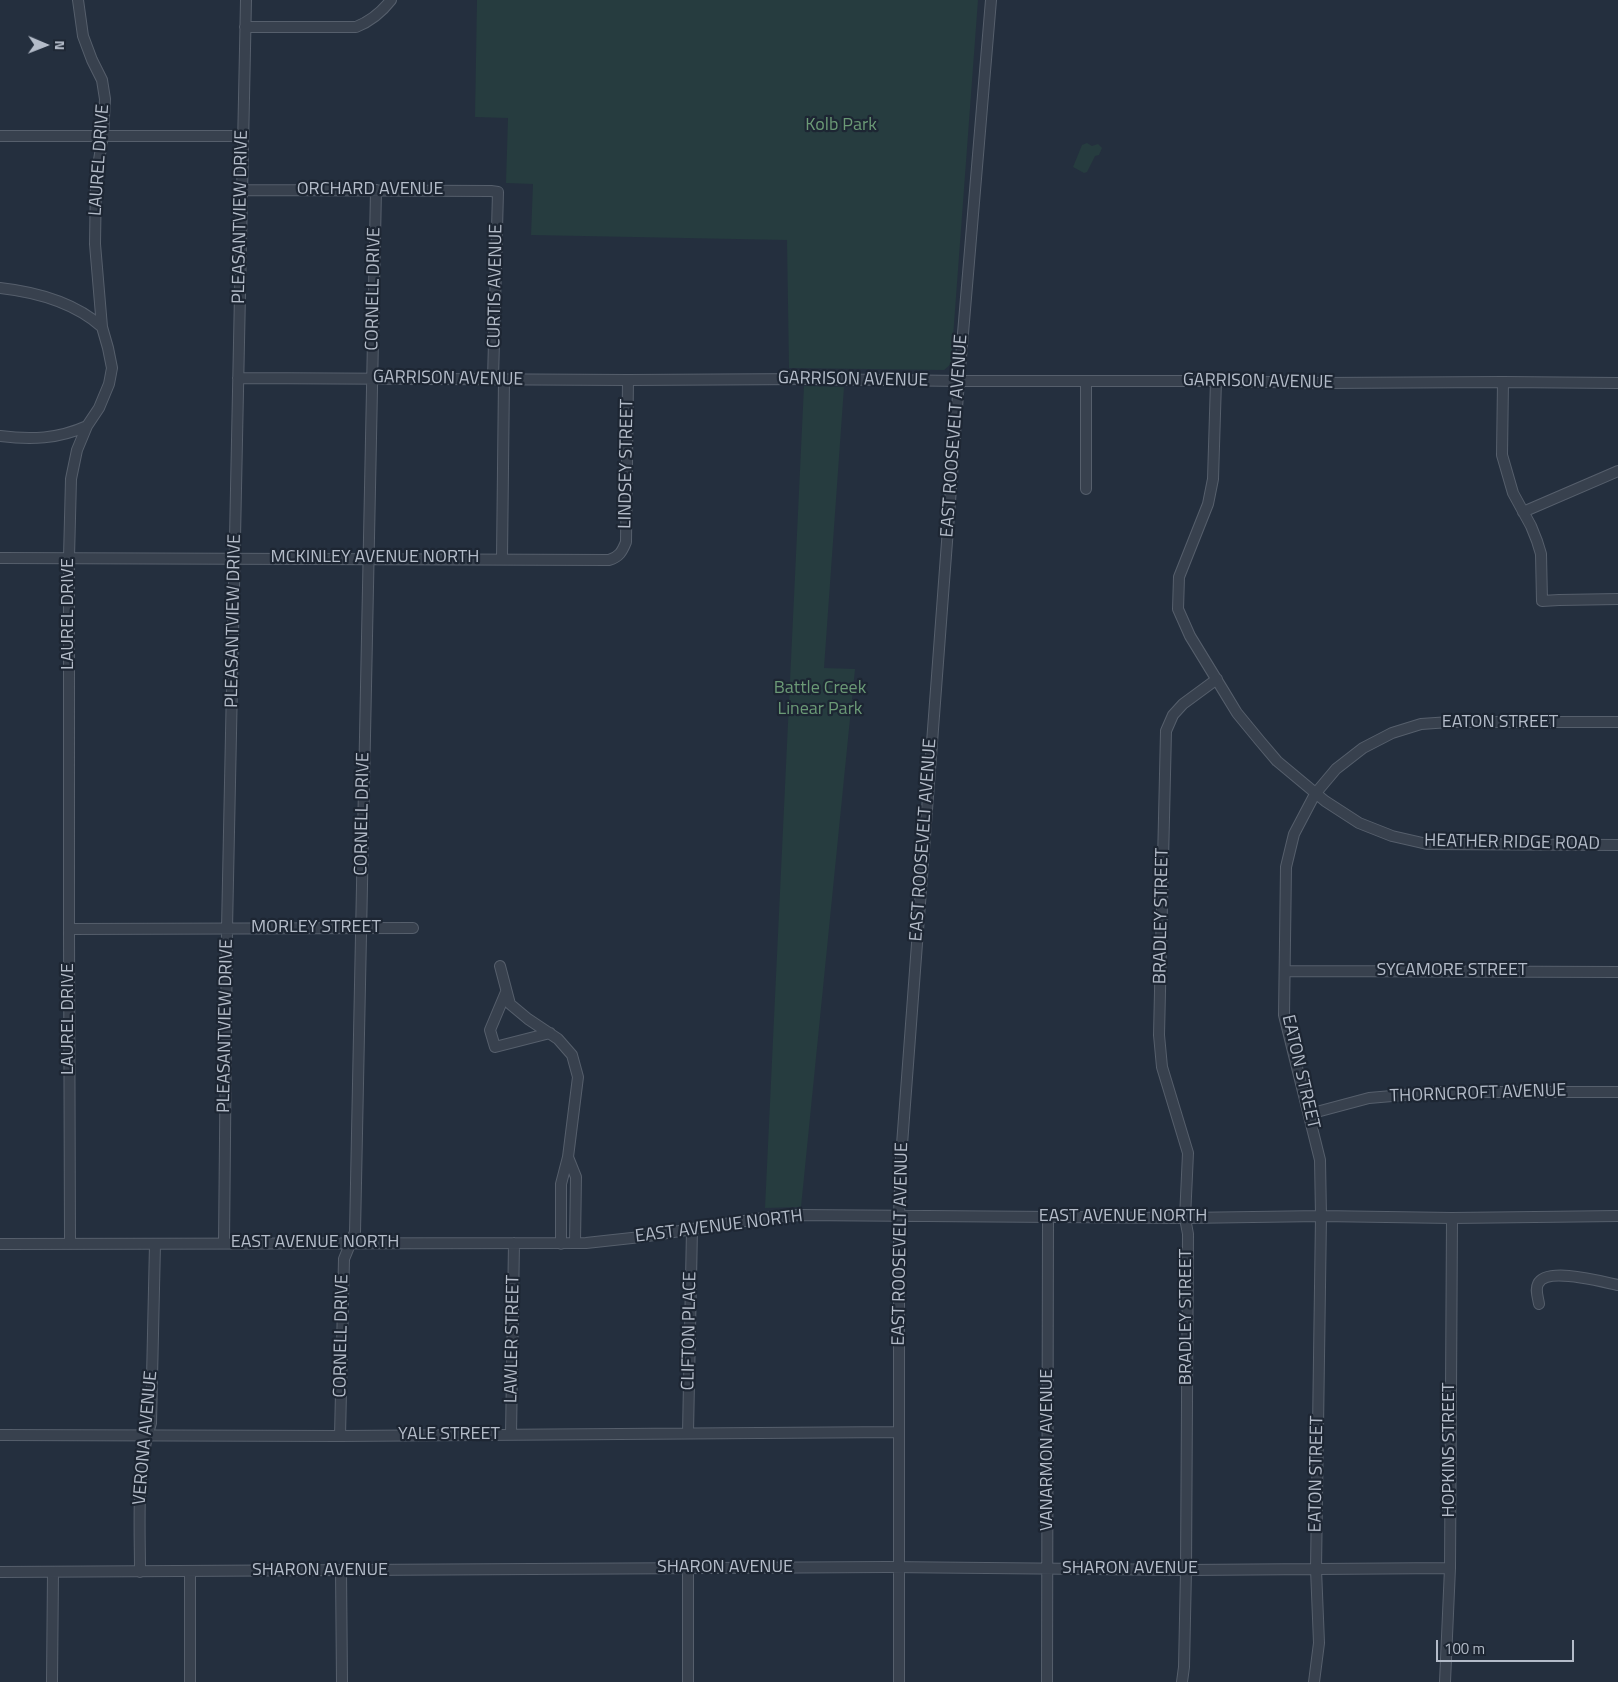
<!DOCTYPE html>
<html>
<head>
<meta charset="utf-8">
<style>
  body { margin:0 }
  #map { position:relative; width:1618px; height:1682px; overflow:hidden; background:#242f3e; font-family:"Titillium Web",sans-serif }
  canvas { display:block }
  .north { position:absolute; left:20px; top:20px; width:50px; height:50px; -webkit-text-stroke:4px #1d2633; paint-order:stroke; rotate:91deg; font-size:14px; font-weight:700; line-height:20px; text-align:center; color:#b4bcc9 }
  .north::after { content:''; display:block; margin:auto; width:18px; height:22px; background:#b4bcc9; clip-path:polygon(50% 0,100% 100%,50% 72%,0 100%) }
  .scale { position:absolute; left:1436px; top:1640px; width:138px; height:22px; box-sizing:border-box; border:2px solid #b4bcc9; border-top:0; padding-left:6px; font-size:15px; line-height:18px; white-space:nowrap; color:#b4bcc9; -webkit-text-stroke:4px #1d2633; paint-order:stroke }
</style>
</head>
<body>
<div id="map">
<canvas width="1618" height="1682"></canvas>
<div class="north">N</div>
<div class="scale">100 m</div>
</div>
<script>
const context = document.querySelector('canvas').getContext('2d');
context.lineJoin = 'round';
function fillPath(path, color) { context.fillStyle = color; context.fill(path, 'evenodd'); }
function strokePath(path, color, width, dash) { context.strokeStyle = color; context.lineWidth = width; context.lineCap = dash ? 'butt' : 'round'; context.setLineDash(dash || []); context.stroke(path); }
function write(font, color, halo, rows, align = 'center') {
  context.font = font + ' "Titillium Web",sans-serif'; context.lineWidth = 4.5; context.setLineDash([]); context.textBaseline = 'middle'; context.strokeStyle = halo; context.fillStyle = color; for (const [text, x, y, turn = 0] of rows) {
    context.save(); context.translate(x, y); context.rotate((+turn || 0) * Math.PI / 180); context.textAlign = isNaN(turn) ? turn : align; if (halo) context.strokeText(text, 0, 0); context.fillText(text, 0, 0); context.restore();
  }
}
const green = new Path2D(`
  M477 0H978L951 364 944 370 789 368 787 240 531 235 533 184 506 183 508 118 475 117Z
  M1087 143 1092 146 1098 144 1102 148 1099 155 1095 156 1087 172 1084 173 1073 167 1082 145Z
  M804 386 844 387 824 668 855 669 801 1207 765 1208Z`);
const minor = new Path2D(`
  M245 27H356C371 21 381 13 391 0
  M0 136H243
  M242 190 491 191 498 192 493 379
  M0 288C36 292 75 303 102 327
  M238 378 628 380 810 379 959 381H1216L1321 383 1503 382 1618 383
  M1216 381 1213 479 1208 504 1179 577 1178 609 1190 636 1223 690 1237 713 1260 741 1277 761 1325 801 1359 823 1392 836 1427 844 1618 845
  M1503 382 1502 455 1513 493 1531 526 1537 541 1541 554 1542 601 1559 600 1618 599
  M0 436C31 440 58 439 87 426
  M1086 489V382
  M1523 512 1618 471
  M0 558 609 560C619 557 622 552 626 542L628 380
  M502 558 504 379
  M69 929 413 928
  M500 966 510 1004 528 1019 558 1039 572 1055 578 1077 568 1157
  M1285 971 1618 972
  M506 992 490 1030 495 1047 550 1033
  M1309 1114 1369 1098 1438 1092H1618
  M224 1243 227 929 246 0
  M0 1244 586 1243 641 1237 764 1218 797 1215 1185 1218 1321 1216 1452 1218 1618 1216
  M70 1244 69 929V557L71 479 77 450 87 426 99 408 109 384 112 368 108 348 102 327 95 244 96 178 103 136 105 99 102 80 92 60 83 36 78 0
  M561 1244V1184L568 1157 576 1177 575 1243
  M1539 1304C1538 1297 1535 1290 1538 1284 1546 1266 1603 1282 1618 1285
  M688 1433 692 1229
  M0 1435 340 1436 899 1432
  M511 1435 514 1243
  M340 1436 344 1259 355 1232 376 190
  M341 1570 342 1682
  M0 1572 887 1567 1186 1570 1450 1568
  M140 1572C140 1525 136 1467 151 1423L155 1244
  M52 1682 53 1572
  M190 1682V1572
  M688 1682V1568
  M899 1682V1216L901 1158 959 381 991 0
  M1047 1682 1048 1217
  M1182 1682 1184 1667 1186 1570 1188 1234 1185 1218 1188 1153 1162 1067 1159 1035 1166 731 1173 715 1183 704 1217 679
  M1314 1682 1319 1643 1316 1569 1321 1216 1320 1160 1284 1015 1286 867 1294 834 1315 794 1336 769 1363 748 1392 733 1421 724 1450 722H1618
  M1445 1682 1450 1568 1452 1218`);
const parkNames = [
  ["Kolb Park",841,126],
  ["Battle Creek",820,689],
  ["Linear Park",820,710]
];
const streetNames = [
  ["LAUREL DRIVE",100,160,-86],
  ["ORCHARD AVENUE",370,190],
  ["PLEASANTVIEW DRIVE",241,217,-89],
  ["CURTIS AVENUE",496,286,-89],
  ["CORNELL DRIVE",374,289,-89],
  ["GARRISON AVENUE",448,379,1],
  ["GARRISON AVENUE",853,380,1],
  ["GARRISON AVENUE",1258,382,1],
  ["EAST ROOSEVELT AVENUE",955,436,-86],
  ["LINDSEY STREET",627,464,-89],
  ["MCKINLEY AVENUE NORTH",375,558],
  ["LAUREL DRIVE",69,614,-90],
  ["PLEASANTVIEW DRIVE",234,621,-89],
  ["EATON STREET",1500,723],
  ["CORNELL DRIVE",363,814,-89],
  ["EAST ROOSEVELT AVENUE",924,840,-86],
  ["HEATHER RIDGE ROAD",1512,843,1],
  ["BRADLEY STREET",1162,916,-89],
  ["MORLEY STREET",316,928],
  ["SYCAMORE STREET",1452,971],
  ["LAUREL DRIVE",69,1019,-90],
  ["PLEASANTVIEW DRIVE",226,1026,-89],
  ["EATON STREET",1300,1072,77],
  ["THORNCROFT AVENUE",1478,1094,-2],
  ["EAST AVENUE NORTH",1123,1217],
  ["EAST AVENUE NORTH",719,1227,-7],
  ["EAST AVENUE NORTH",315,1243],
  ["EAST ROOSEVELT AVENUE",901,1244,-89],
  ["BRADLEY STREET",1187,1317,-90],
  ["CLIFTON PLACE",690,1331,-89],
  ["CORNELL DRIVE",342,1336,-89],
  ["LAWLER STREET",513,1339,-89],
  ["YALE STREET",449,1435],
  ["VERONA AVENUE",146,1438,-85],
  ["VANARMON AVENUE",1048,1450,-90],
  ["HOPKINS STREET",1450,1450,-90],
  ["EATON STREET",1317,1474,-89],
  ["SHARON AVENUE",725,1568],
  ["SHARON AVENUE",1130,1569],
  ["SHARON AVENUE",320,1571]
];
fillPath(green, '#263c3f');
strokePath(minor, '#565f6c', 12);
strokePath(minor, '#38414e', 10);
write('18px', '#6b9a76', '#1d2633', parkNames);
write('18px', '#b4bcc9', '#1d2633', streetNames);
</script>
</body>
</html>
